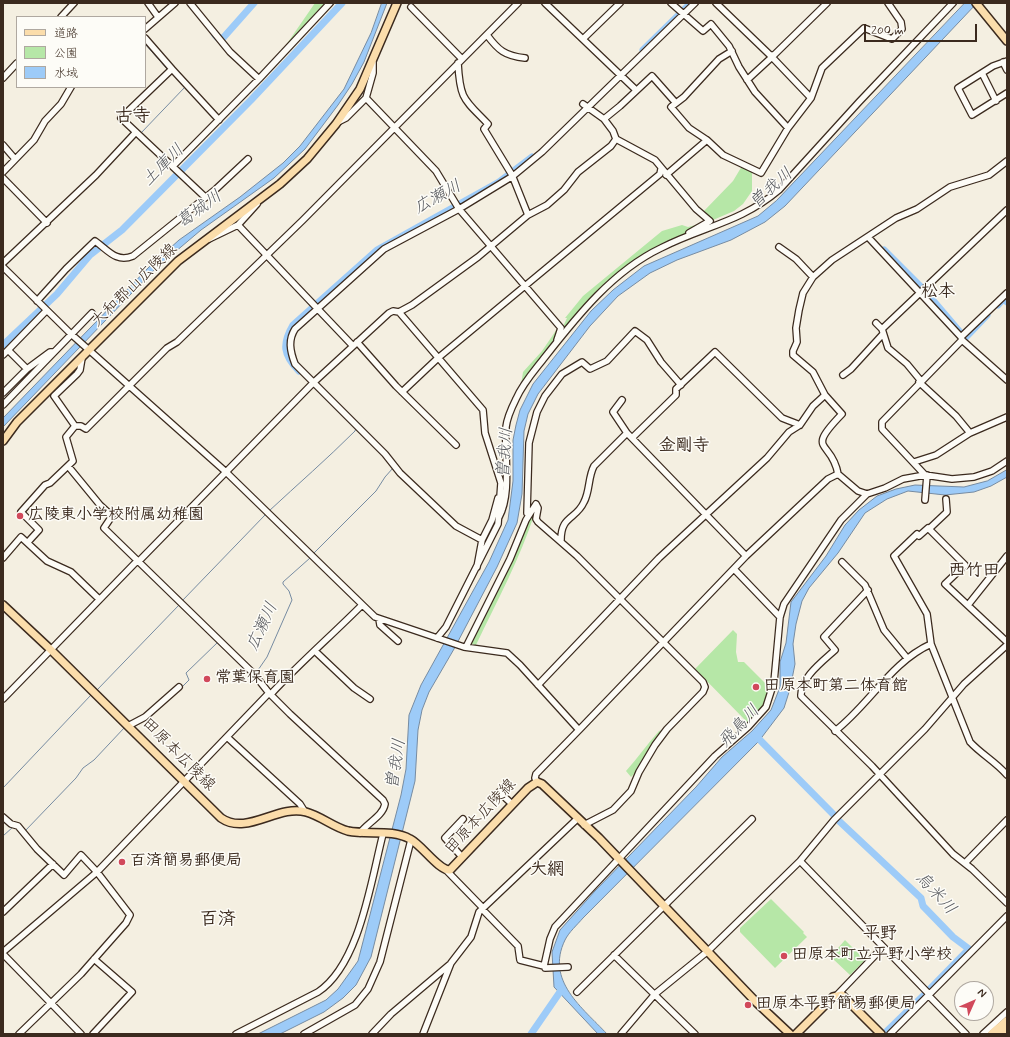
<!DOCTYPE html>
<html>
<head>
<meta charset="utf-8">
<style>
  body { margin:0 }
  #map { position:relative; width:1010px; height:1037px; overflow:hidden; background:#f4efe1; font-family:Mynerve,"Klee One",sans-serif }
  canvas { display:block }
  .frame { position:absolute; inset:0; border:4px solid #3b2a1e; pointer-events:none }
  .legend { position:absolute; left:16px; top:16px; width:130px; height:72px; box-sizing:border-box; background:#fdfcf7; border:1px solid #afa8a0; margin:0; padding:5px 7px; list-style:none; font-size:12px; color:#3b2a1e }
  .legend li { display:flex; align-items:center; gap:8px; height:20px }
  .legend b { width:20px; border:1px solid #afa8a0 }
  .north { position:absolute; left:954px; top:981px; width:40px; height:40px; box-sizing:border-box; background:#fdfcf7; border:1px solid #afa8a0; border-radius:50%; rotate:45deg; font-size:11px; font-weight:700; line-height:16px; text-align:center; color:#3b2a1e }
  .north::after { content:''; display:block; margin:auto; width:14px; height:18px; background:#d1495b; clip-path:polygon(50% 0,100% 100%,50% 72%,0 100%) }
  .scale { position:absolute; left:864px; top:24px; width:113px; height:18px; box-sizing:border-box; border:2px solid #3b2a1e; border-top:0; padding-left:5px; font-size:12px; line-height:14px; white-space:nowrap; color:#3b2a1e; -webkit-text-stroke:3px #fdfcf7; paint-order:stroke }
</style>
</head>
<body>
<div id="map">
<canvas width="1010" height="1037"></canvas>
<div class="frame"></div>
<ul class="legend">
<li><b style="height:5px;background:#fbddab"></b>道路</li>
<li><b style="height:11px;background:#b6e7a7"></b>公園</li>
<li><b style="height:11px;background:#9dcbf8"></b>水域</li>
</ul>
<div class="north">N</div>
<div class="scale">200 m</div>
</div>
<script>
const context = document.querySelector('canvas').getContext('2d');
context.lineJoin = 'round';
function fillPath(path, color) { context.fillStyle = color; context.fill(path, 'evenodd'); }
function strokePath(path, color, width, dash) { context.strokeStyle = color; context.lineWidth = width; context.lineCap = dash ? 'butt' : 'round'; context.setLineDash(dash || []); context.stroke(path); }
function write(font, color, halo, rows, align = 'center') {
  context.font = font + ' Mynerve,"Klee One",sans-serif'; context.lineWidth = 3; context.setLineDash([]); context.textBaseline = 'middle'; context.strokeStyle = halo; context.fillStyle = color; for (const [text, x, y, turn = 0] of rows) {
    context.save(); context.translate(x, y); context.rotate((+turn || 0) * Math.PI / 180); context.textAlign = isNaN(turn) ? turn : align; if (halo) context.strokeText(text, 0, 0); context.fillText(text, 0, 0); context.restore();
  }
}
const green = new Path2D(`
  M315 3H325L286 45Z
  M742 166 752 172V191L743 204 734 211 713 220 703 212 733 181Z
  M707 222 630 264 606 282 580 309 562 332 561 331 567 318H565L583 296 662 231 682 225 688 227Z
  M559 326 553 343 521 385 523 372 542 351Z
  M533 510 535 512C520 559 497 601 476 645L471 644V640Z
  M733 630 737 634 736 652 738 662H744L771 689 764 707 749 724 695 669Z
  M663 730 639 769 631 777 626 771C638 758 647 744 659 731Z
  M771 899 804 932 803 933 807 937 775 968 740 932V928Z
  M845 940 865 960 850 975 832 958 833 954Z`);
const water = new Path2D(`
  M382 3H387L364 62 352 84 338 105 305 149 274 178 201 230 155 269 3 427V418L149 267 179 240 240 197 283 163 300 146 344 89 371 33Z
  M965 3H977L785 206 765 222 731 240 677 260 650 273 618 296 590 326 538 394 528 414 524 431 522 494 517 523 497 567 454 649 429 692 422 710 418 730 415 781 371 957 356 985 343 998 324 1012 280 1034H258L326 1000 338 989 358 961 401 795 406 769 409 715 421 685 489 562 508 520 513 481V440L516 425 520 410 533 384 591 311 613 290 644 266 758 216 776 201Z
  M1007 470V477L991 486 974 492 945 495 908 491 887 499 865 513 838 553 809 588 802 601 796 624 793 644 795 664 790 689 784 708 759 741 583 918C577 925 569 932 565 940 545 981 583 1008 607 1034H598L554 987 552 952 560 930 595 891 696 787 722 757 752 731 771 710 780 687V662L786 643 791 602 826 556 845 525 859 510 877 496 896 489 915 485 964 487 987 481Z`);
const stream = new Path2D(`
  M145 44 168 70
  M141 133 186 86
  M3 344H4
  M269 511C298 484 327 459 355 431L356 428
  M314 553 376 491 385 477 393 468
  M182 601 266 514
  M256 673 267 657 292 600 289 591 283 584V582L310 558
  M182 687 189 680 186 673 218 642
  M97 690 180 604
  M3 788 91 695
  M25 831 76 778 83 768 94 760 125 727
  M3 836 13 827`);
const river = new Path2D(`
  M215 35 218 38H223L254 3
  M643 50 691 3
  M884 250 925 291 965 338 987 315
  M998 305 1003 299 1007 302
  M3 345 57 294 90 255 122 230 251 100 342 3
  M299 371C283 355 282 344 293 325L377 250 499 182 532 157
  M755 735 833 814
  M838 820 921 898 923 906 953 937 969 949 930 989
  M885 1033 923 996
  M531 1034 562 989`);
const minor = new Path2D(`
  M148 3 158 17
  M190 3 230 52 259 79
  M545 3 636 90
  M671 3 703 31 711 24 729 46 739 67 755 92 788 128
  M716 3 770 55 811 98
  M411 7 462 59
  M61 17 74 3
  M145 29 175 3
  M487 35C498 50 505 56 525 58
  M145 38 172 69 121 118 205 197
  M583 39 620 3
  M770 55H774L827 3
  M1007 61 993 66 958 88 972 115 1007 93
  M1003 62 1007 70
  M373 63V73L366 98 436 171 459 209 561 328 557 340
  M458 63C460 100 464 99 488 124L484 129 512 175 528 215
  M172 69 219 120
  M982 73 996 101
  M3 78 17 63
  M747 80 772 57
  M583 104 604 119 613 131 616 139 655 160 696 209 710 221 689 233
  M604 119 620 106 652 76 675 102
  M338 122 346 118 366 98
  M707 140 689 128 671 107 684 97 719 59 732 51
  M3 145 15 159
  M173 166 259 79 330 3
  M3 172 34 140 45 121 61 104 71 87
  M666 175 707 140 723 155 761 173 788 128 811 98 822 68 864 28 892 39 902 29 901 22 888 3
  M3 178 47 223
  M238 225 257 204
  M868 237 961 337
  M209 239 238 225 353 346
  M779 247 796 259 813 277
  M3 263 96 175 136 132
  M3 267 71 334 226 472 375 617 464 647 507 653 520 665 579 730 536 774 535 778 537 782
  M37 301 66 269 95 241C108 250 116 263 133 256L216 189 248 159
  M399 312 483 410 485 433 501 483 498 524 446 627 437 638
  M876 323 882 329 888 348 907 364 921 381
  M882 329 1007 210
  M962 340 1007 380
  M357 342 396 386 456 445
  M3 355 8 350
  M27 369 8 350 46 311
  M843 375 851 369 883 334
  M919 382 956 416 970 433
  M402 392 438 358 660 174 661 169
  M3 393 27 369 50 352H53
  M622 400 613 412 627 433 746 556
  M3 405 92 313
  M75 426H81L86 429 167 348 177 342 303 220 518 3
  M75 426 54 396 77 374 80 370 82 358
  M632 438 676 395V389L715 352 782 418 800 425
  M914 462 936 455 970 433 1007 417
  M68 466 100 505 112 516 104 528 254 674 269 693 290 714 383 800 385 804C383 816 367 823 360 833
  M838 474C832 439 804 453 842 414L825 395 813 372 793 355V351L797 342 796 328 799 310 803 293 813 277 832 260 896 218 917 209 950 187 989 175 1007 161
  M925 475 882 429V422L962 340 961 337 1007 293
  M925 500 927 475
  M527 513 529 443 537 412 545 396 562 374 582 362 590 369 607 361 635 331 647 340 661 362 681 385
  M499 517C512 493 504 455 506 427 507 418 512 407 516 399 523 383 535 370 545 357 578 315 613 271 661 248 704 226 740 223 779 190L859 102 953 3
  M929 529 947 512 946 499
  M482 540 492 520 498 498
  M561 540C561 515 576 520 584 502 590 491 588 477 594 466L627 433
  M28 542 39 530 21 512 45 485 50 483 73 461 66 437 75 426
  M3 558 21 537 47 561 71 572 99 599
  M138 562 313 383 389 313 393 311 399 312 412 305 478 257 528 215 547 205 564 190 578 172 611 146 616 139
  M842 562 865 585 884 630 907 658
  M477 567 482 540 456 526 400 473 385 454 295 364C290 351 288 340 295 329L384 249 459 209 513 176 542 152 695 3
  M734 569 780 617
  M868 590 824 637 835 650C823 661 800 678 801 696L872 766 953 854 972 869 1007 903
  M968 605 1007 556
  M379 619 380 625 398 641
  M1007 642 945 584 965 565 928 528 919 536 917 534 894 556 927 614 931 644 970 742C981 754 996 762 1007 775
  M466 647 510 559 526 520 536 504 538 508 536 519 538 522 577 556 703 682 705 687 703 692 667 729 655 745 639 772 631 791 613 810 584 825
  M316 652 354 688 370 699
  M538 685 659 558 767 458 789 432 800 425 813 406 825 395
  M271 694C300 663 332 635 362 605
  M3 699 137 561
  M128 726 145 717 179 687
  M579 730 746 556 828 479 838 474 858 491 867 494 885 488 903 479 925 475 952 479 974 477 992 471 1007 461
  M835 731C869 705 891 662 931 644
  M227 737 300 804 305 812
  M499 792 512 804
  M3 817 11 824 18 826 37 849 64 875 81 855 97 872 130 915 126 923 81 974 19 1034
  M462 857 445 838 463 819
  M800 861 929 994
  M965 863 1007 820
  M446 870 483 908
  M482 909 518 946 520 960 544 966 545 968 568 967
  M3 912 53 864
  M3 952 97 872 269 693
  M3 954 81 1034
  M614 955 695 1034
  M544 966 550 939 555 927 715 756 748 727 766 707 774 682 780 617 784 604 841 520 867 494
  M577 992 752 819
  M838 994 883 947
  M928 995 966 1034
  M93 1034 132 992 94 959
  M236 1034 318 992C360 964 371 880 383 834
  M304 1034 355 1005 368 989 380 962 411 840
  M372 1034 391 1014 449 965
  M423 1034 451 963 471 937 479 912 577 819
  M621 1034 655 994 708 951 800 861 834 820 925 729 964 684 1007 645
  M890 1034 1007 916
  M983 1034 1007 1012`);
const major = new Path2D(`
  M976 3 1007 41
  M3 441 17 422 178 261 280 184 307 159 336 124 360 89 397 3
  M3 605 50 649 221 818C247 836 278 804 306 812 321 816 333 827 348 831 368 835 392 829 410 839 422 845 439 871 450 870L528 788 537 782 542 784 599 838 757 1003 790 1034
  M796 1034 833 997 842 995 881 1034`);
const highway = new Path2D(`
  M992 1034 1007 1021
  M1003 1034 1007 1030`);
const markers = [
  [20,516,4,"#d1495b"],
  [207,679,4,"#d1495b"],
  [756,687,4,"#d1495b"],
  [122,862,4,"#d1495b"],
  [784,956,4,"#d1495b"],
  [748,1005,4,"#d1495b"]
];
const streetNames = [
  ["大和郡山広陵線",135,286,-44],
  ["田原本広陵線",178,755,45],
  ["田原本広陵線",481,817,-47]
];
const poiNames = [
  ["広陵東小学校附属幼稚園",28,516],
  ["常葉保育園",215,679],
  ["田原本町第二体育館",764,687],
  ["百済簡易郵便局",130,862],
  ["田原本町立平野小学校",792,956],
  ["田原本平野簡易郵便局",756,1005]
];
const waterNames = [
  ["土庫川",164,166,-45],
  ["曽我川",772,189,-42],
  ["広瀬川",438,198,-29],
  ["葛城川",200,210,-36],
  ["曽我川",506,453,-86],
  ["広瀬川",263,627,-65],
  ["飛鳥川",740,727,-47],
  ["曽我川",397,764,-81],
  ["烏米川",935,894,48]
];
const neighbourhoodNames = [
  ["松本",938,292],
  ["金剛寺",684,446],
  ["西竹田",974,571],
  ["大網",547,870],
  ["平野",880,934]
];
const quarterNames = [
  ["古寺",133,117],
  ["百済",218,920]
];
fillPath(green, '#b6e7a7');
fillPath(water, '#9dcbf8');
strokePath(water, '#768ba1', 1);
strokePath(stream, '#768ba1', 1);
strokePath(river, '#9dcbf8', 7);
strokePath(minor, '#3b2a1e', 8);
strokePath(major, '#3b2a1e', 10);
strokePath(highway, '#3b2a1e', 11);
strokePath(minor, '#fdfcf7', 5.5);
strokePath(major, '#fbddab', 7);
strokePath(highway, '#fbddab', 8);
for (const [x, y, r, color] of markers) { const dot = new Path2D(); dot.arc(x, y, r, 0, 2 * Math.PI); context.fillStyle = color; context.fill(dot); strokePath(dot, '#fdfcf7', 1.5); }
write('16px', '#3b2a1e', '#fdfcf7', streetNames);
write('bold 16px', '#3b2a1e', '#fdfcf7', poiNames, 'left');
write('italic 17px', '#585a5f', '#fdfcf7', waterNames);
write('bold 17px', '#3b2a1e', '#fdfcf7', neighbourhoodNames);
write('bold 18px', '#3b2a1e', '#fdfcf7', quarterNames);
</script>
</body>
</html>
